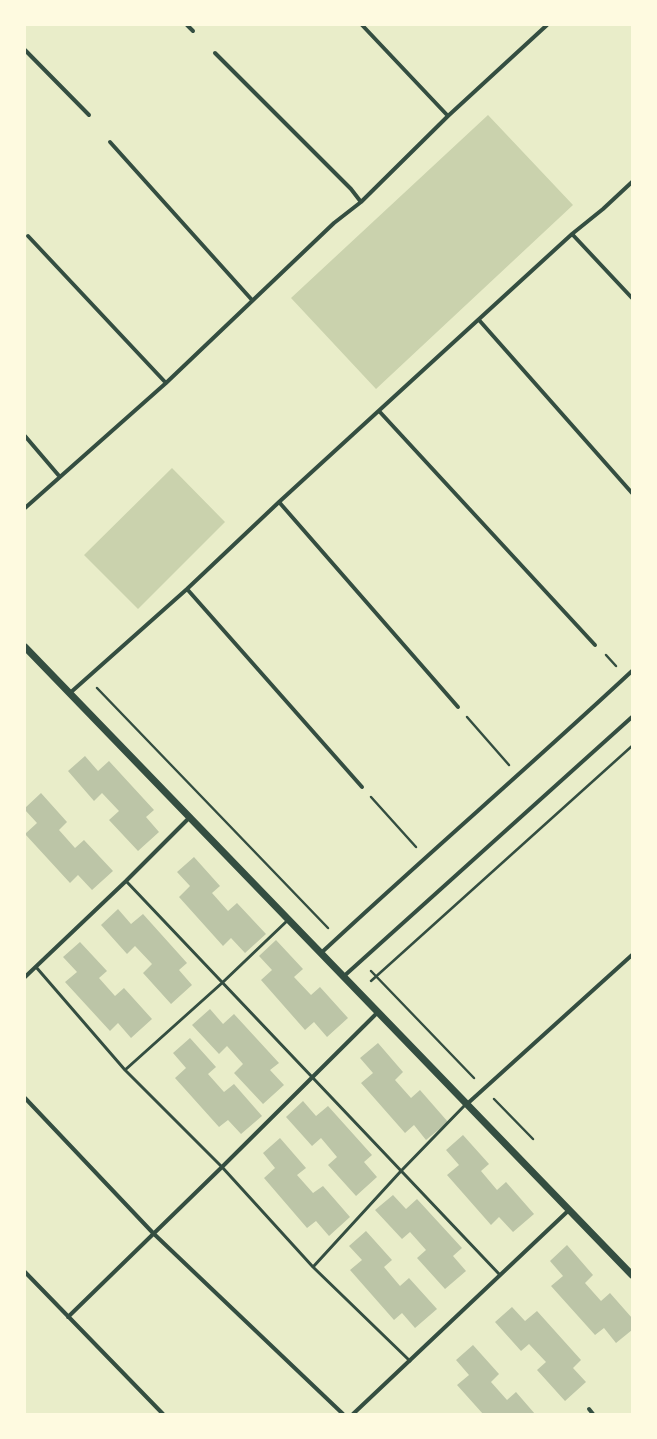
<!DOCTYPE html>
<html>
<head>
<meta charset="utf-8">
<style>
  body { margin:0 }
  #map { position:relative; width:657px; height:1439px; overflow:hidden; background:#e9edc9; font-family:"Asap Condensed",sans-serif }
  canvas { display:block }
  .frame { position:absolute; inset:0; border:26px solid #fefae0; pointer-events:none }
</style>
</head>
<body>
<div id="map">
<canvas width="657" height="1439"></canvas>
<div class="frame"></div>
</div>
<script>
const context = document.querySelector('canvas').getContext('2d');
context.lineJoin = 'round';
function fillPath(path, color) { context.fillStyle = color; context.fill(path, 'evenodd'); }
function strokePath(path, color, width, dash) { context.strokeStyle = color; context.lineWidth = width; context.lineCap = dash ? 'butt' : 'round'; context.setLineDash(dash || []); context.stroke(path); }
const green = new Path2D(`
  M488 115 573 205 376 389 291 298Z
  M172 468 225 522 138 609 84 555Z`);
const building = new Path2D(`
  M85 756 98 771 109 761 154 810 146 817 159 832 138 851 109 820 119 811 102 793 94 801 68 771Z
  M41 793 67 822 59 830 75 848 84 840 113 871 92 890 78 875 70 883 25 834 37 823 25 810V808Z
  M194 857 220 886 212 893 228 911 237 903 266 934 245 953 231 938 223 946 179 897 190 886 177 872Z
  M118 909 131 924 143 914 187 963 179 970 192 985 171 1004 143 973 152 964 135 946 127 954 101 925Z
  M276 940 303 969 294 977 311 995 320 987 348 1018 327 1037 314 1022 305 1030 261 980 272 970 259 956Z
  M80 942 107 971 99 978 115 996 124 988 152 1019 131 1038 118 1023 110 1031 65 982 77 972 63 957Z
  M210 1009 223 1024 234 1014 279 1063 270 1070 284 1085 263 1104 234 1073 243 1064 227 1046 219 1054 192 1025Z
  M190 1038 216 1067 208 1074 224 1092 234 1084 262 1116 241 1134 228 1120 219 1127 175 1078 186 1068 173 1053Z
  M378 1043 403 1072 395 1080 411 1098 420 1090 448 1122 426 1140 414 1125 405 1133 361 1083 373 1073 360 1058Z
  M303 1101 316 1116 328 1106 372 1155 364 1162 377 1177 356 1196 328 1165 337 1157 321 1138 312 1146 286 1117Z
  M463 1135 489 1164 481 1171 497 1190 506 1182 534 1214 513 1232 499 1217 491 1225 447 1175 459 1165 446 1150Z
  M280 1138 306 1168 297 1175 313 1193 323 1186 350 1217 329 1236 316 1221 307 1228 264 1178 275 1168 263 1153Z
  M393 1195 406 1209 417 1199 462 1248 453 1256 466 1271 445 1289 417 1258 426 1250 410 1232 402 1239 375 1210Z
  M366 1231 392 1260 384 1267 400 1286 409 1278 437 1309 415 1328 402 1313 394 1320 350 1270 362 1260 349 1246Z
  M567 1245 593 1275 585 1283 601 1301 610 1293 632 1318V1330L616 1343 604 1328 595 1335 551 1286 563 1276 550 1261Z
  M512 1307 525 1321 537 1311 581 1360 573 1368 586 1382 565 1401 537 1370 546 1362 529 1344 521 1351 495 1322Z
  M473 1345 499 1374 491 1382 507 1400 516 1392 535 1414H483L457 1385 469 1375 456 1360Z`);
const path = new Path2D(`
  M606 655 616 666
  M97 688 328 928
  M467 717 509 765
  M371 797 416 847
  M371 971 474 1078
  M371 981 632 746
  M494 1099 533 1139`);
const service = new Path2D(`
  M126 881 500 1275
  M36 967 125 1070 222 1167 313 1267 410 1361
  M125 1070 222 983 288 920
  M313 1267 401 1171 466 1104`);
const minor = new Path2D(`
  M187 25 193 31
  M362 25 448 116
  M25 50 89 115
  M215 53 351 189 361 202
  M110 142 252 300
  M572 234 632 298
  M28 236 166 383
  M479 320 632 493
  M379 411 595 645
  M25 436 60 477
  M279 502 458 707
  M25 508 166 383 334 223 361 202 448 116 547 25
  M187 589 362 787
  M70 693 187 589 279 502 572 234 603 209 632 182
  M321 953C424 857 530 766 632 671
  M25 977 126 881 189 818
  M343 977 632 717
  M25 1098 153 1233 343 1414
  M467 1104 632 955
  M25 1272 163 1414
  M68 1317 222 1167 378 1012
  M589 1409 593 1414
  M353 1414 569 1210`);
const tertiary = new Path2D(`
  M25 647 632 1275`);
fillPath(green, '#cad2ad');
fillPath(building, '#bcc5a7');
strokePath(path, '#344e41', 2.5);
strokePath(service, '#344e41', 3);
strokePath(minor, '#344e41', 4);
strokePath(tertiary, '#344e41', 7);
</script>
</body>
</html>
